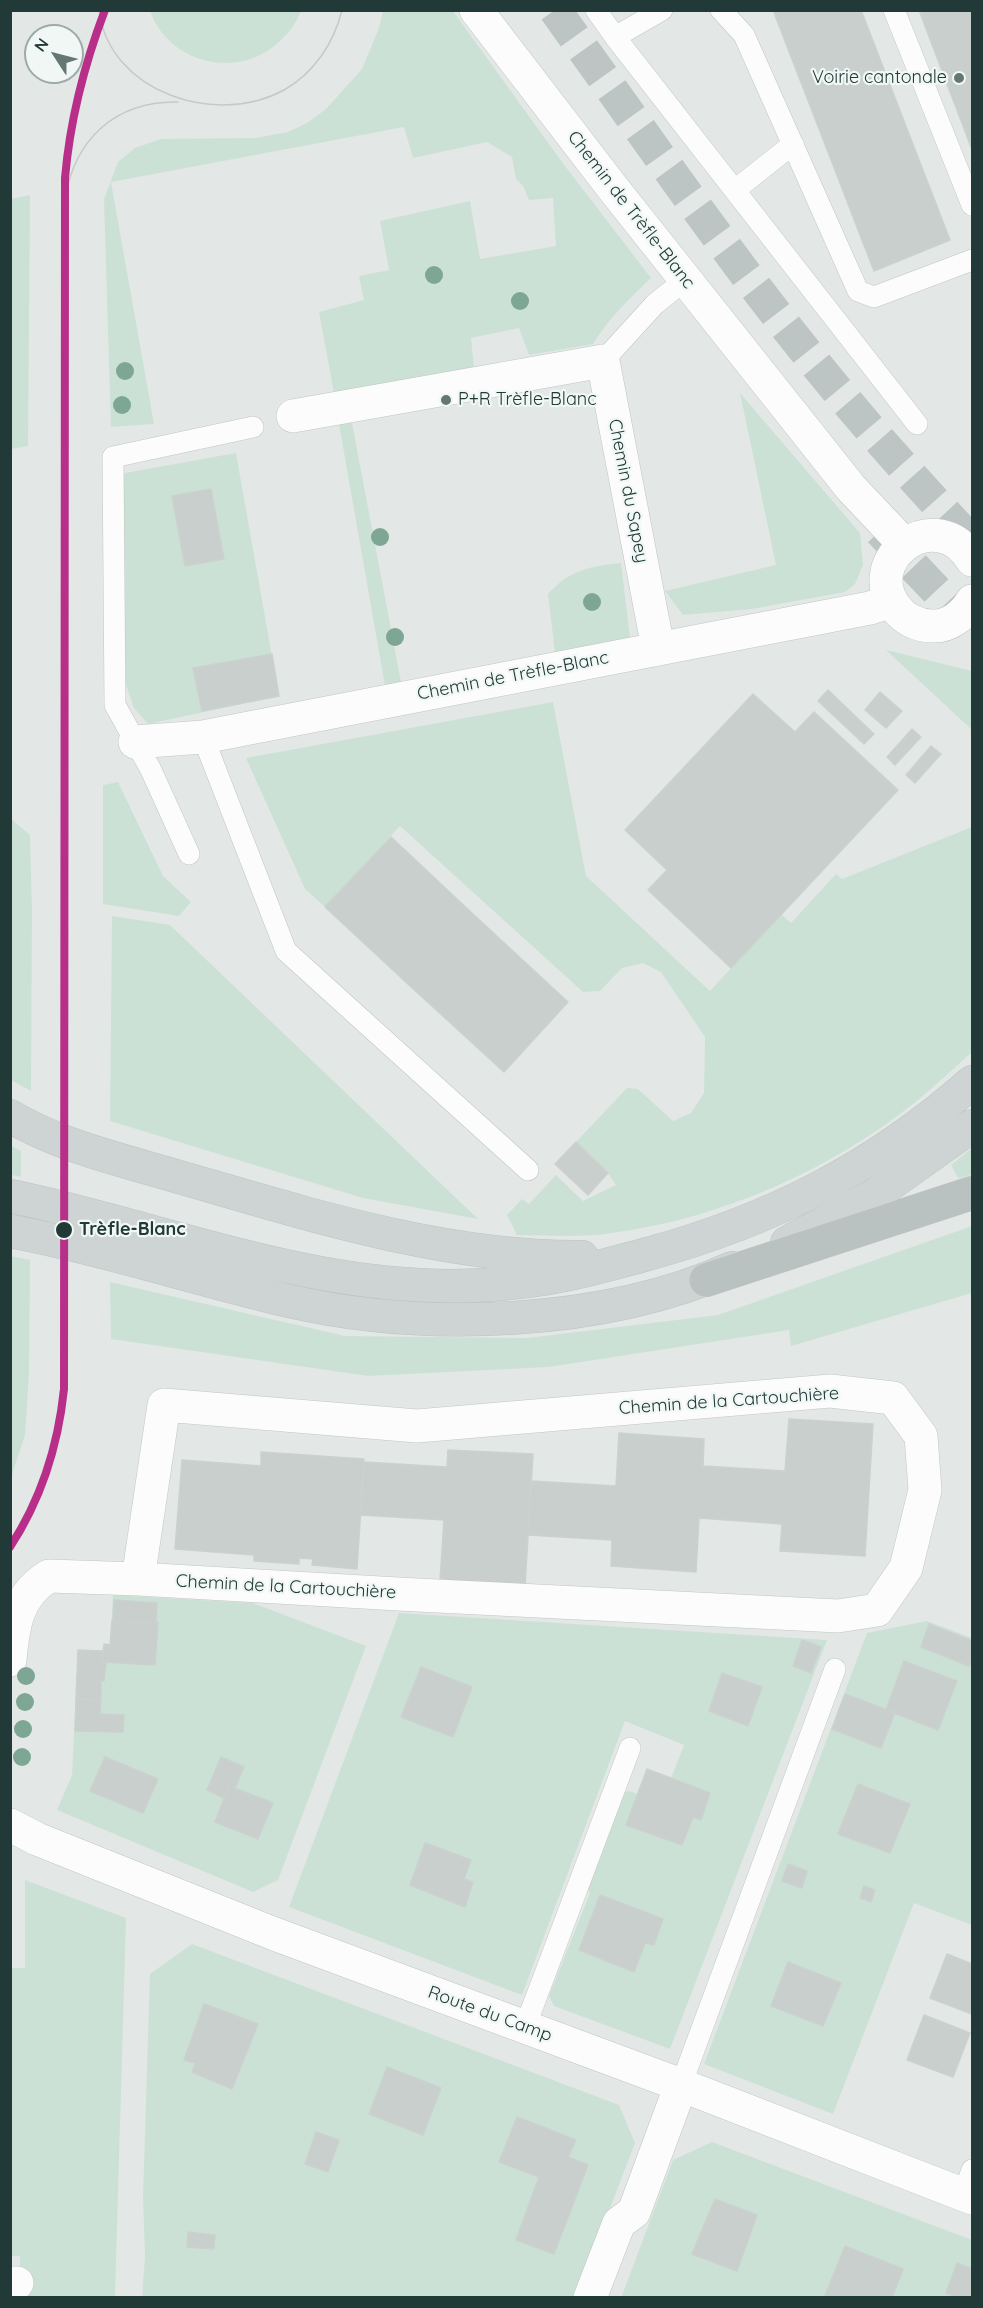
<!DOCTYPE html>
<html>
<head>
<meta charset="utf-8">
<style>
  body { margin:0 }
  #map { position:relative; width:983px; height:2308px; overflow:hidden; background:#e3e8e6; font-family:Quicksand,sans-serif }
  canvas { display:block }
  .frame { position:absolute; inset:0; border:12px solid #213a37; pointer-events:none }
  .north { position:absolute; left:24px; top:24px; width:60px; height:60px; box-sizing:border-box; background:#f0f7f5; border:2px solid #9daba9; border-radius:50%; rotate:306deg; font-size:16px; font-weight:700; line-height:24px; text-align:center; color:#213a37 }
  .north::after { content:''; display:block; margin:auto; width:21px; height:27px; background:#657774; clip-path:polygon(50% 0,100% 100%,50% 72%,0 100%) }
</style>
</head>
<body>
<div id="map">
<canvas width="983" height="2308"></canvas>
<div class="frame"></div>
<div class="north">N</div>
</div>
<script>
const context = document.querySelector('canvas').getContext('2d');
context.lineJoin = 'round';
function fillPath(path, color) { context.fillStyle = color; context.fill(path, 'evenodd'); }
function strokePath(path, color, width, dash) { context.strokeStyle = color; context.lineWidth = width; context.lineCap = dash ? 'butt' : 'round'; context.setLineDash(dash || []); context.stroke(path); }
function write(font, color, halo, rows, align = 'center') {
  context.font = font + ' Quicksand,sans-serif'; context.lineWidth = 4.5; context.setLineDash([]); context.textBaseline = 'middle'; context.strokeStyle = halo; context.fillStyle = color; for (const [text, x, y, turn = 0] of rows) {
    context.save(); context.translate(x, y); context.rotate((+turn || 0) * Math.PI / 180); context.textAlign = isNaN(turn) ? turn : align; if (halo) context.strokeText(text, 0, 0); context.fillText(text, 0, 0); context.restore();
  }
}
const green = new Path2D(`
  M150 11V10L301 11C297 22 289 33 280 41 239 81 169 64 150 11Z
  M383 11H453L562 162 651 278C630 298 608 319 593 344L529 355 519 328 471 338 474 369 334 393 319 312 364 300 359 276 389 270 380 221 470 201 480 259 556 246 553 198 529 200 523 186 516 179 512 157 487 142 413 158 404 127 111 182 154 424 111 427 104 199 118 162 135 148 161 139 256 138 288 132 307 123 326 109 362 69 379 28Z
  M30 195 28 446 11 449V199Z
  M740 393 860 533 863 565 855 584 845 592 752 609 683 615 665 591 776 565Z
  M352 423 401 682 385 686 339 424Z
  M236 453 279 696 148 724 134 708 124 679 121 481 125 473Z
  M621 563 630 638 555 653 548 594C569 570 591 566 621 563Z
  M886 650 972 671V730Z
  M553 702 586 876 710 991 781 914 791 923 836 874 842 879 972 827V1052C954 1068 936 1085 918 1100 831 1170 723 1218 612 1233 581 1238 548 1235 517 1235L507 1215 522 1199 529 1204 556 1175 583 1201 616 1185 608 1173 576 1142 627 1088 638 1089 673 1121 691 1113 704 1093 705 1037 661 972 643 963 622 968 600 991 583 992 400 826 325 907 305 889 246 758Z
  M118 782 163 876 191 902 179 916 103 904V785Z
  M10 818 30 835 32 912 31 1091 11 1080Z
  M112 916 170 925 478 1219 363 1198 110 1121Z
  M10 1145 21 1151V1177L11 1175Z
  M972 1148V1175L958 1178 951 1165Z
  M972 1226V1293L791 1346 789 1330 549 1367 368 1376 111 1339 110 1282 345 1336 527 1338 718 1315Z
  M11 1256 30 1260 29 1373 25 1435 11 1478Z
  M113 1595 253 1603 366 1646 278 1880 253 1892 57 1810 72 1775 78 1650 103 1651 104 1644H110Z
  M399 1613 827 1640 670 2049 554 2006 549 1996 590 1893 585 1885 618 1794 629 1791 637 1794 647 1769 671 1778 684 1745 625 1721 522 1995 289 1907Z
  M927 1621 972 1638V1925L914 1903 833 2114 704 2064 867 1633Z
  M25 1880 126 1918 115 2297H19L20 2256H10V1968H25Z
  M192 1944 619 2105 635 2143 576 2297 142 2298 145 2256 143 2197 150 1974Z
  M712 2142 972 2240V2297L621 2298 673 2160Z`);
const building = new Path2D(`
  M773 10H861L950 240 874 271Z
  M919 10H972L971 147Z
  M211 489 224 559 185 566 172 496Z
  M272 654 279 696 202 711 193 668Z
  M828 690 874 734 864 744 818 701Z
  M880 692 902 711 886 728 865 710Z
  M753 694 795 732 814 712 898 790 731 968 648 890 667 870 625 830Z
  M912 729 921 737 895 765 887 757Z
  M931 746 941 754 915 783 906 775Z
  M391 837 474 915 409 985 325 907Z
  M474 915 568 1002 504 1072 409 985Z
  M576 1142 608 1173 588 1195 555 1164Z
  M789 1419 873 1424 865 1556 780 1551 782 1524 699 1518 696 1572 611 1566 612 1540 528 1535 531 1481 616 1486 619 1433 704 1439 703 1466 785 1471Z
  M448 1450 533 1454 525 1586 440 1580 444 1520 361 1515 364 1462 447 1467Z
  M261 1452 364 1459 357 1569 312 1565 313 1559 299 1558V1564L254 1561V1555L175 1549 182 1460 261 1466Z
  M114 1600 157 1603 156 1623 113 1621Z
  M112 1621 158 1623 155 1665 102 1662 104 1644 110 1645Z
  M929 1624 972 1641V1658L969 1666 921 1647Z
  M802 1640 821 1647 811 1673 793 1666Z
  M78 1650 103 1651 102 1662H106L104 1681H101V1700L76 1699Z
  M904 1661 957 1681 938 1730 886 1710Z
  M421 1667 472 1687 453 1737 401 1717Z
  M722 1673 762 1687 748 1726 709 1711Z
  M845 1694 895 1713 881 1748 832 1729Z
  M76 1699 101 1700 100 1714 124 1715 123 1732 75 1731Z
  M105 1757 158 1779 143 1813 90 1791Z
  M221 1757 244 1767 235 1788 229 1786 224 1798 207 1790Z
  M647 1769 710 1793 701 1820 693 1817 682 1845 626 1825Z
  M858 1784 910 1804 890 1853 838 1834Z
  M229 1786 273 1803 258 1839 215 1822Z
  M425 1843 471 1860 464 1879 473 1882 465 1907 410 1885Z
  M788 1864 807 1871 802 1888 782 1881Z
  M864 1886 875 1890 871 1902 860 1898Z
  M600 1895 663 1919 654 1945 645 1943 634 1972 579 1950Z
  M947 1954 972 1964V2014L930 1998Z
  M788 1962 841 1983 823 2026 771 2006Z
  M204 2004 258 2024 232 2089 192 2072 195 2063 184 2060Z
  M924 2015 970 2033 953 2077 907 2060Z
  M387 2067 441 2088 423 2135 369 2114Z
  M517 2117 576 2140 568 2157 588 2165 554 2254 516 2240 539 2177 499 2162Z
  M316 2132 339 2140 328 2172 305 2164Z
  M715 2199 757 2215 737 2271 692 2254Z
  M188 2232 215 2235 214 2249 187 2247Z
  M845 2246 903 2269 892 2298H824Z
  M957 2263 972 2269 971 2298H958L946 2293Z`);
const motorwayTunnel = new Path2D(`
  M555 10C640 128 722 248 814 362 864 424 918 484 972 542
  M880 531 972 628`);
const service = new Path2D(`
  M596 10 615 37
  M662 10 615 37 917 424
  M721 10 744 35 858 291 874 297 972 260
  M894 10 972 205
  M735 190 793 144
  M603 361 655 304 685 280
  M203 737 286 951 528 1170
  M189 854 151 770 115 705 113 457 253 427
  M525 2027 630 1748
  M681 2085 835 1669
  M963 2195 972 2170`);
const minor = new Path2D(`
  M476 10 612 187 851 488 904 544
  M293 416 603 361 658 648
  M972 560C938 502 858 558 896 608 904 619 918 626 932 626 949 627 964 615 972 601
  M135 742 203 737 870 608 891 601
  M830 1391 893 1398 921 1436 925 1490 906 1568 877 1610 838 1616 398 1594 138 1579 164 1405 417 1426Z
  M10 1660C13 1626 17 1595 49 1576L138 1579
  M10 2283H17
  M590 2298 619 2223 634 2212 681 2085`);
const tertiary = new Path2D(`
  M10 1825 37 1839 272 1933 681 2085 972 2198`);
const primary = new Path2D(`
  M10 1116C64 1148 127 1161 186 1179 314 1216 447 1258 582 1257
  M10 1196C42 1202 74 1211 105 1219 176 1238 247 1259 320 1273 385 1285 453 1290 519 1282 561 1278 603 1266 644 1255 770 1221 875 1168 972 1082
  M10 1231C104 1249 196 1279 289 1301 424 1332 604 1326 732 1268
  M787 1243 875 1195 972 1126`);
const motorway = new Path2D(`
  M706 1280 972 1193`);
const tram = new Path2D(`
  M99 10C109 93 217 127 284 90 314 73 334 43 342 10
  M65 199C75 138 116 101 178 102`);
const tram1 = new Path2D(`
  M10 1547C42 1498 58 1447 64 1389L65 178C70 120 84 65 105 10`);
const trees = [
  [434,275],
  [520,301],
  [125,371],
  [122,405],
  [380,537],
  [592,602],
  [395,637],
  [26,1676],
  [25,1702],
  [23,1729],
  [22,1757]
];
const markers = [
  [959,78,6,"#657774"],
  [446,400,6,"#657774"],
  [64,1230,9,"#213a37"]
];
const poiNames = [
  ["Voirie cantonale",947,78],
  ["P+R Trèfle-Blanc",458,400,"left"]
];
const streetNames = [
  ["Chemin de Trèfle-Blanc",631,210,52],
  ["Chemin du Sapey",628,491,79],
  ["Chemin de Trèfle-Blanc",513,676,-11],
  ["Chemin de la Cartouchière",729,1401,-4],
  ["Chemin de la Cartouchière",286,1587,3],
  ["Route du Camp",490,2014,20]
];
const stopNames = [
  ["Trèfle-Blanc",79,1230]
];
fillPath(green, '#cce1d5');
fillPath(building, '#c9cfcd');
strokePath(building, '#cbd1cf', 1.5);
strokePath(motorwayTunnel, '#bcc5c3', 33, [33, 16]);
strokePath(service, '#c0c5c3', 22);
strokePath(minor, '#c0c5c3', 34);
strokePath(tertiary, '#c0c5c3', 34);
strokePath(primary, '#bcc4c3', 34);
strokePath(motorway, '#bcc4c3', 34);
strokePath(service, '#fbfcfb', 21);
strokePath(minor, '#fbfcfb', 33);
strokePath(tertiary, '#fbfcfb', 33);
strokePath(primary, '#cdd4d3', 33);
strokePath(motorway, '#b9c2c1', 33);
strokePath(tram, '#c6c9c9', 1.5);
strokePath(tram1, '#b82f89', 8);
context.fillStyle = '#7ea694';
for (const [x, y] of trees) { context.beginPath(); context.arc(x, y, 9, 0, 2 * Math.PI); context.fill(); }
for (const [x, y, r, color] of markers) { const dot = new Path2D(); dot.arc(x, y, r, 0, 2 * Math.PI); context.fillStyle = color; context.fill(dot); strokePath(dot, '#f0f7f5', 2); }
write('18px', '#213a37', '#f0f7f5', poiNames, 'right');
write('18px', '#213a37', '#f0f7f5', streetNames);
write('bold 18px', '#213a37', '#f0f7f5', stopNames, 'left');
</script>
</body>
</html>
